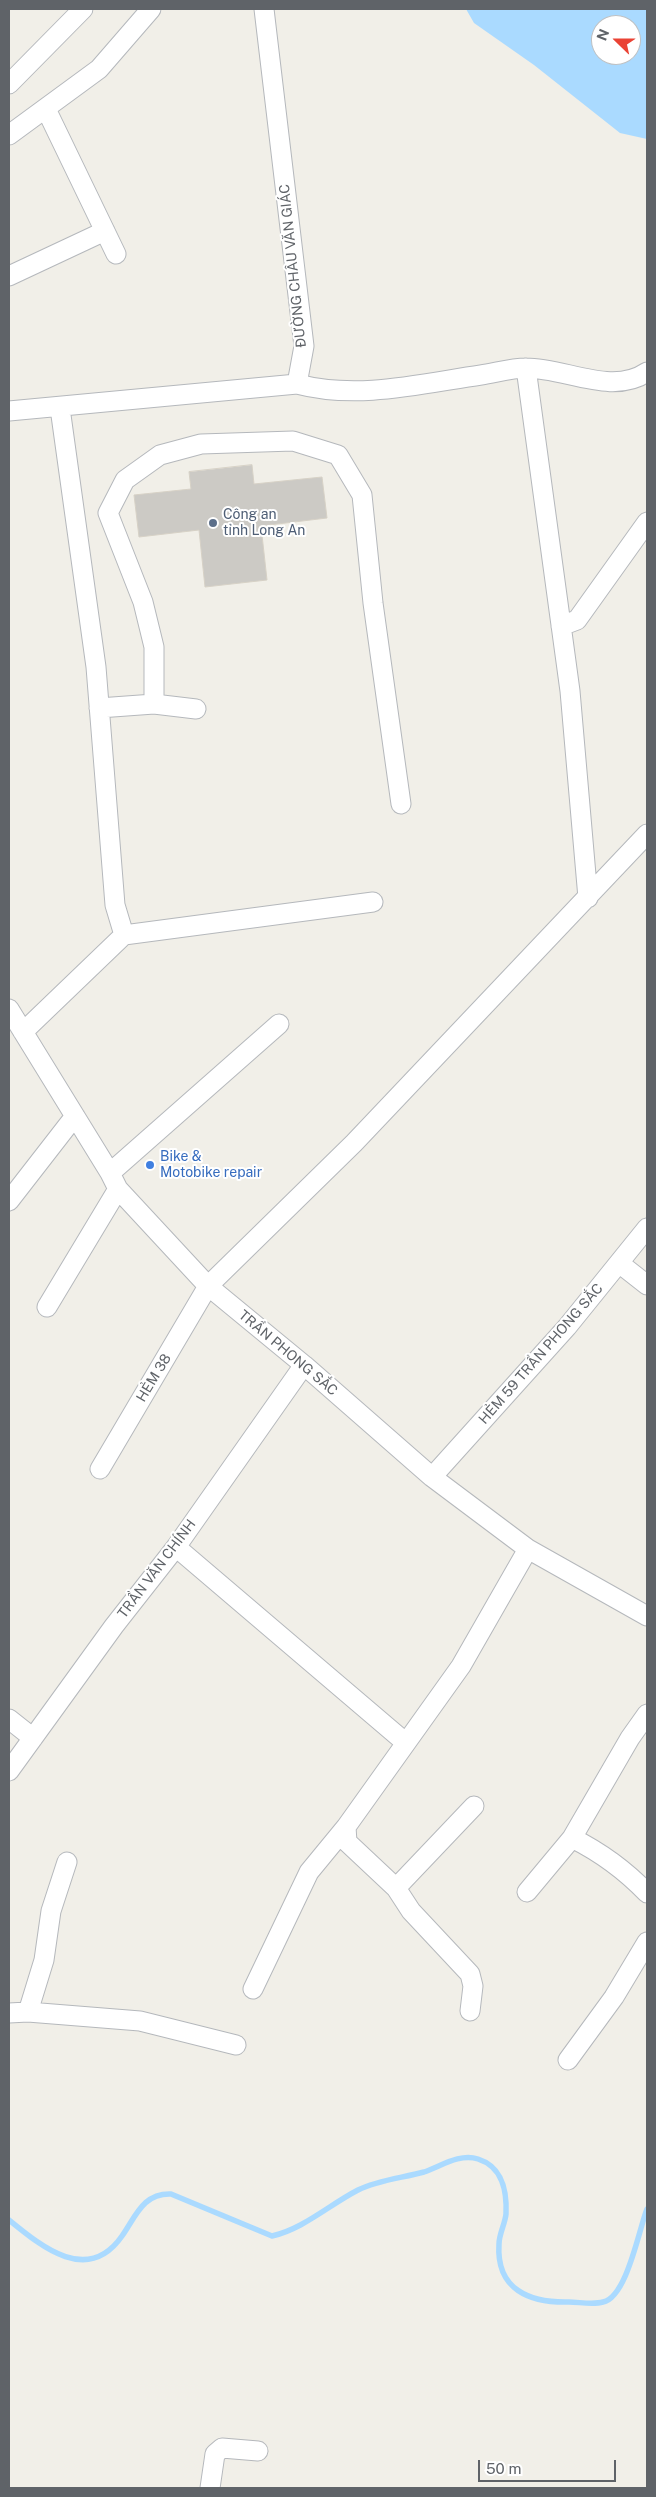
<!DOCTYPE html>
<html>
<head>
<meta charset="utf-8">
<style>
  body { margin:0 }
  #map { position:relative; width:656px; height:2497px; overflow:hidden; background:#f1efe8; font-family:"Public Sans",sans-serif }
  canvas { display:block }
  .frame { position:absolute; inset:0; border:10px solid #5f6368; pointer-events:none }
  .north { position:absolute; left:591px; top:15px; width:50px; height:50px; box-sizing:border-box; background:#fff; border:1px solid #bfc1c3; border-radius:50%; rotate:292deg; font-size:14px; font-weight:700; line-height:20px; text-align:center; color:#5f6368 }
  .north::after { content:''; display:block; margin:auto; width:18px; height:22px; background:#ea4335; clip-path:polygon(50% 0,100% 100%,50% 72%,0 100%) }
  .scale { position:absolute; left:478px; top:2460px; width:138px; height:22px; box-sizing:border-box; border:2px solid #5f6368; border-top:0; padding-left:6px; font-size:15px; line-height:18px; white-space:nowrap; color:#5f6368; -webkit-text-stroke:4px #fff; paint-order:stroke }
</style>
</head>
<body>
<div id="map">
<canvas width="656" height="2497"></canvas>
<div class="frame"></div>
<div class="north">N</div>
<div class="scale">50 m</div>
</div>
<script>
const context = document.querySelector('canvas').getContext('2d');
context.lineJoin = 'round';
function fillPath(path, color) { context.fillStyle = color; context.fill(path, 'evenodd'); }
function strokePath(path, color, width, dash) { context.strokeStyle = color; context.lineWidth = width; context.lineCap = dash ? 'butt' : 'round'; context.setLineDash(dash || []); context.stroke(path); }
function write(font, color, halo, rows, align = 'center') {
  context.font = font + ' "Public Sans",sans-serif'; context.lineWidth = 4; context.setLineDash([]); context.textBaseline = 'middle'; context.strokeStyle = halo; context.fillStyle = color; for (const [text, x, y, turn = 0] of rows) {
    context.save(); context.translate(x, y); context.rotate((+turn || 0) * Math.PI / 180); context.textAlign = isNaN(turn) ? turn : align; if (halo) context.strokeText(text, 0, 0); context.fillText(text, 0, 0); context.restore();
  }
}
const water = new Path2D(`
  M466 9H647V139L620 133 534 65 474 23ZM601 25H631V55H601Z`);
const stream = new Path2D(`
  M9 2220C42 2247 88 2285 122 2236 136 2216 143 2193 171 2194L272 2236C303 2229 329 2205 358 2190 378 2180 402 2178 424 2172 441 2166 460 2153 478 2159 503 2167 507 2191 506 2214 505 2224 499 2234 499 2244 496 2290 530 2303 569 2302 579 2302 593 2305 603 2302 627 2297 639 2229 647 2209`);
const building = new Path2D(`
  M252 465 254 484 322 477 327 518 261 526 267 580 205 587 199 530 139 537 134 495 191 489 189 472Z`);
const minor = new Path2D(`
  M9 84 83 9
  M46 109 116 254
  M9 135 99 69 151 9
  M9 276 105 231
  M526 368 570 691 588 898
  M297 384C358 400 420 384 481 375 495 373 511 368 526 368 566 368 612 396 647 372
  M9 411 297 384 304 346 264 9
  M561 626 577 620 647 522
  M99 708 154 704
  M196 709 154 704V647L143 602 108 513 125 480 160 455 201 444 293 441 338 455 362 495 373 603 401 804
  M124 935 373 902
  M9 1009 110 1173 118 1189 208 1286 304 1365 432 1477 528 1549 647 1616
  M23 1032 124 935 115 905 96 667 60 408
  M110 1173 279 1024
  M9 1201 75 1116
  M619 1263 647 1285
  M47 1307 118 1189
  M100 1469 208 1286 354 1143 647 834
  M432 1477 567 1327 647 1228
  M176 1547 406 1743
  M9 1719 33 1738
  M9 1771 114 1626 176 1547 304 1365
  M572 1838C600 1852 625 1870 647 1893
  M396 1888 474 1806
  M527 1892 572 1838 630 1738 647 1714
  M253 1989 309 1872 346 1827
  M470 2011 473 1986 470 1974 411 1911 396 1888 347 1842 346 1827 461 1666 528 1549
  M28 2012 140 2021 236 2045
  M9 2013 28 2012 44 1960 51 1911 67 1862
  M568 2060 614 1997 647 1942
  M210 2488 215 2454 222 2448 258 2451`);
const markers = [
  [213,523,5,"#5c6f8a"],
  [150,1165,5,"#3f7fe0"]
];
const streetNames = [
  ["ĐƯỜNG CHÂU VĂN GIÁC",293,266,-96],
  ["TRẦN PHONG SẮC",288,1353,40],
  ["HẺM 59 TRẦN PHONG SẮC",541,1354,-49],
  ["HẺM 38",154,1378,-59],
  ["TRẦN VĂN CHÍNH",157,1569,-53]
];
const serviceNames = [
  ["Công an",223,515],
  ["tỉnh Long An",223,531]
];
const shopNames = [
  ["Bike &",160,1157],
  ["Motobike repair",160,1173]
];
fillPath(water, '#aadaff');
strokePath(stream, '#aadaff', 5.5);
fillPath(building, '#cccac5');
strokePath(building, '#d6d1c6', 1);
strokePath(minor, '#b5b8bc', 21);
strokePath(minor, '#fff', 19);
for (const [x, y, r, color] of markers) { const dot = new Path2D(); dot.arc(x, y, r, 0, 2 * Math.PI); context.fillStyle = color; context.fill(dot); strokePath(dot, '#fff', 2); }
write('14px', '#5f6368', '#fff', streetNames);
write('14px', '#4e5e75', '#fff', serviceNames, 'left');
write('14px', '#366cbe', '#fff', shopNames, 'left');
</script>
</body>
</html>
